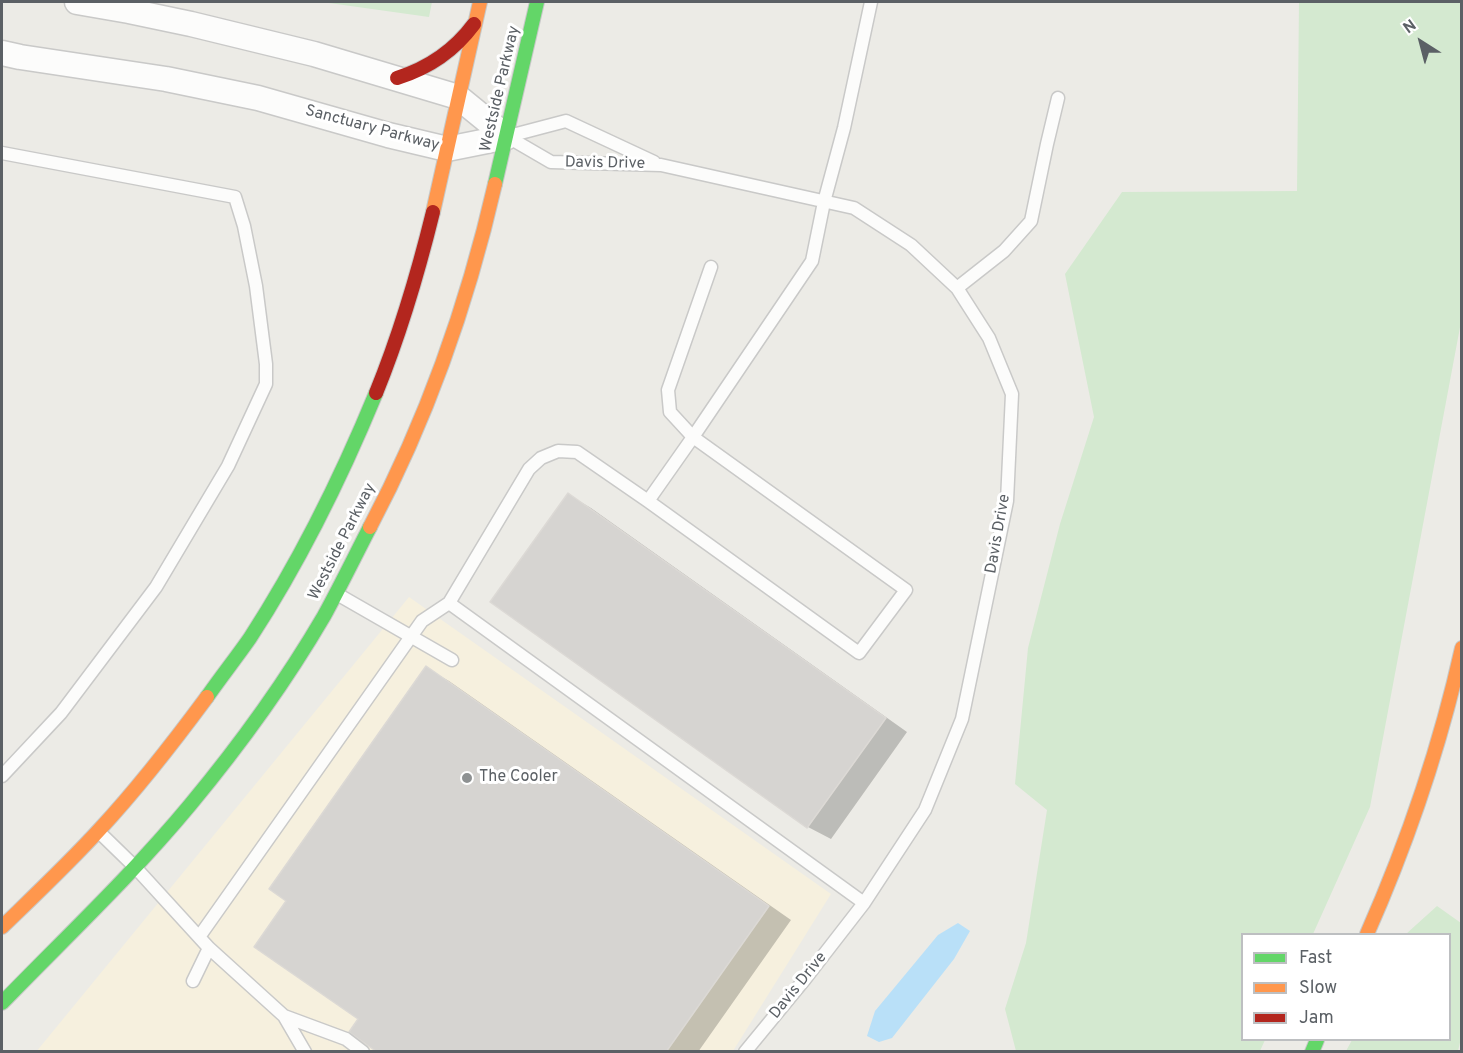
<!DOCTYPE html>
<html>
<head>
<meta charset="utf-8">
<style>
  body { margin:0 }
  #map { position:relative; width:1463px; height:1053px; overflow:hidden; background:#ecebe6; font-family:Overpass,sans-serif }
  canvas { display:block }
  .frame { position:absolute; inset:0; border:3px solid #5b6065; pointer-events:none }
  .legend { position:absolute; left:1241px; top:933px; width:210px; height:108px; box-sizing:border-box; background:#fff; border:2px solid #bdbfc1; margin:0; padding:8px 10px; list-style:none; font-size:18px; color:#5b6065 }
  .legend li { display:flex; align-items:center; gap:12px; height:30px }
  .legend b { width:30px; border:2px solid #bdbfc1 }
  .north { position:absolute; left:1391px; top:12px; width:60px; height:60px; -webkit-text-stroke:4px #fff; paint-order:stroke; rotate:324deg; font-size:16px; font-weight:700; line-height:24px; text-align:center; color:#5b6065 }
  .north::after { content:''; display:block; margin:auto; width:21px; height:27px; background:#5b6065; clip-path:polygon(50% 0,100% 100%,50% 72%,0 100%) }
</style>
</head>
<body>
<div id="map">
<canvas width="1463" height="1053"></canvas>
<div class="frame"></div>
<ul class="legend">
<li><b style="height:8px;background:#63d668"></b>Fast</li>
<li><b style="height:8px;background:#ff974d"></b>Slow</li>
<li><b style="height:8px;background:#b3261e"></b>Jam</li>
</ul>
<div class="north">N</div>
</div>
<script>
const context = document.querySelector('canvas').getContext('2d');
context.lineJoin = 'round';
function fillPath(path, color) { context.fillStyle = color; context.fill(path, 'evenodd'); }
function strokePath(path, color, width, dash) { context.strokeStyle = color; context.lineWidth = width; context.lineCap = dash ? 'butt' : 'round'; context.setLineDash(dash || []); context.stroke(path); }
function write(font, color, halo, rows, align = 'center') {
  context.font = font + ' Overpass,sans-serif'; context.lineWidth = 6; context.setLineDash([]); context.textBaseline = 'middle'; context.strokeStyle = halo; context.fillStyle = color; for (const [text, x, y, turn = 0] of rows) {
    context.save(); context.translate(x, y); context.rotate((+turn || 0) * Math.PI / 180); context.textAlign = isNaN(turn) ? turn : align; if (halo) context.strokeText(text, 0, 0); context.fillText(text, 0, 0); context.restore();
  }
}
const commercial = new Path2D(`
  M409 597 831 894 733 1051 36 1052Z`);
const green = new Path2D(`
  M322 2H432L429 17Z
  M1299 2H1461V322L1370 807 1313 934H1242V1040H1265L1260 1051H1016L1005 1009 1026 943 1047 810 1015 784 1028 648 1060 524 1094 417 1065 274 1122 192 1297 191Z
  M1437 906 1461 923 1462 1034 1458 1051H1346L1352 1040H1450V934H1406Z`);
const water = new Path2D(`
  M958 923 970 931 954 959 892 1038 879 1042 867 1036 875 1011 938 935Z`);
const shadow = new Path2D(`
  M569 495 591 508 907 732 831 839 808 827 492 602Z
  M426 668 449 681 791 920 698 1052H380L288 900Z`);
const building = new Path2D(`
  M568 493 886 718 807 828 490 602Z
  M426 666 769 906 666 1052H377L349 1032 358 1019 254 947 286 901 269 889Z`);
const lane = new Path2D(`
  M509 136 566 121 654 162
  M508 137 551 162 661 165 854 208 911 245 957 288 989 338 1012 394 1007 501 962 719 925 810 864 903 805 979 745 1052
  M2 153 235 197 244 226 256 286 266 364V384L228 466 156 587 61 713 2 776
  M957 288 1004 251 1031 221 1047 144 1058 98
  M648 501 693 437 670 412 668 390 711 267
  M337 594 452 660
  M449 603 529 469 541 458 558 451 577 452 648 501 859 653 906 590 693 437 812 261 824 202 844 128 871 2
  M99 832 135 867 209 948 284 1016 305 1052
  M199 937 422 621 449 603 864 903
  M193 981 209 948
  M284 1016 346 1039 363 1052`);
const street = new Path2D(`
  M77 2 129 11 191 24 314 54 458 97 507 137
  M2 53 20 57 166 79 258 98 388 135 447 149 507 137`);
const fast = new Path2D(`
  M495 184 537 2
  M207 697C221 677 236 658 250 638 300 561 341 478 376 393
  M2 1003C65 938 132 875 190 805 239 746 286 681 324 616 340 587 355 556 370 527
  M1312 1052 1317 1040`);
const slow = new Path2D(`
  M433 212 480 2
  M370 527C427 419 468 302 495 184
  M2 927C35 895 69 863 100 829 138 788 173 743 207 697
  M1367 934C1408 841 1440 747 1462 648`);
const jam = new Path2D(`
  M397 78C429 68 454 51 474 24
  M376 393C400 334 418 273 433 212`);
const markers = [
  [467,778,6,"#8e9192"]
];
const streetNames = [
  ["Westside Parkway",501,89,-77],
  ["Sanctuary Parkway",372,129,15],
  ["Davis Drive",605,164,1],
  ["Davis Drive",999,534,-80],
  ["Westside Parkway",343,542,-63],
  ["Davis Drive",799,986,-51]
];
const poiNames = [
  ["The Cooler",479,778]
];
fillPath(commercial, '#f6f0de');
fillPath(green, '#d4e9d0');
fillPath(water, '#b9e0f8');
fillPath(shadow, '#0003');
fillPath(building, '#d6d4d1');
strokePath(building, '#dcd9d5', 1.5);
strokePath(lane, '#c9c9c8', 15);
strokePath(street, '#c9c9c8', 27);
strokePath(fast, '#c7c8c7', 16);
strokePath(slow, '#c7c8c7', 16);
strokePath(jam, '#c7c8c7', 16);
strokePath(lane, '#fcfcfb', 12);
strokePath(street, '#fcfcfb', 24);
strokePath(fast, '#63d668', 14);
strokePath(slow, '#ff974d', 14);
strokePath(jam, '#b3261e', 14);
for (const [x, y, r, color] of markers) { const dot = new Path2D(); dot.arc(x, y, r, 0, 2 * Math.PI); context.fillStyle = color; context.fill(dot); strokePath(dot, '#fff', 2); }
write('16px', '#5b6065', '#fff', streetNames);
write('16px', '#5b6065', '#fff', poiNames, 'left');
</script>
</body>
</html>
